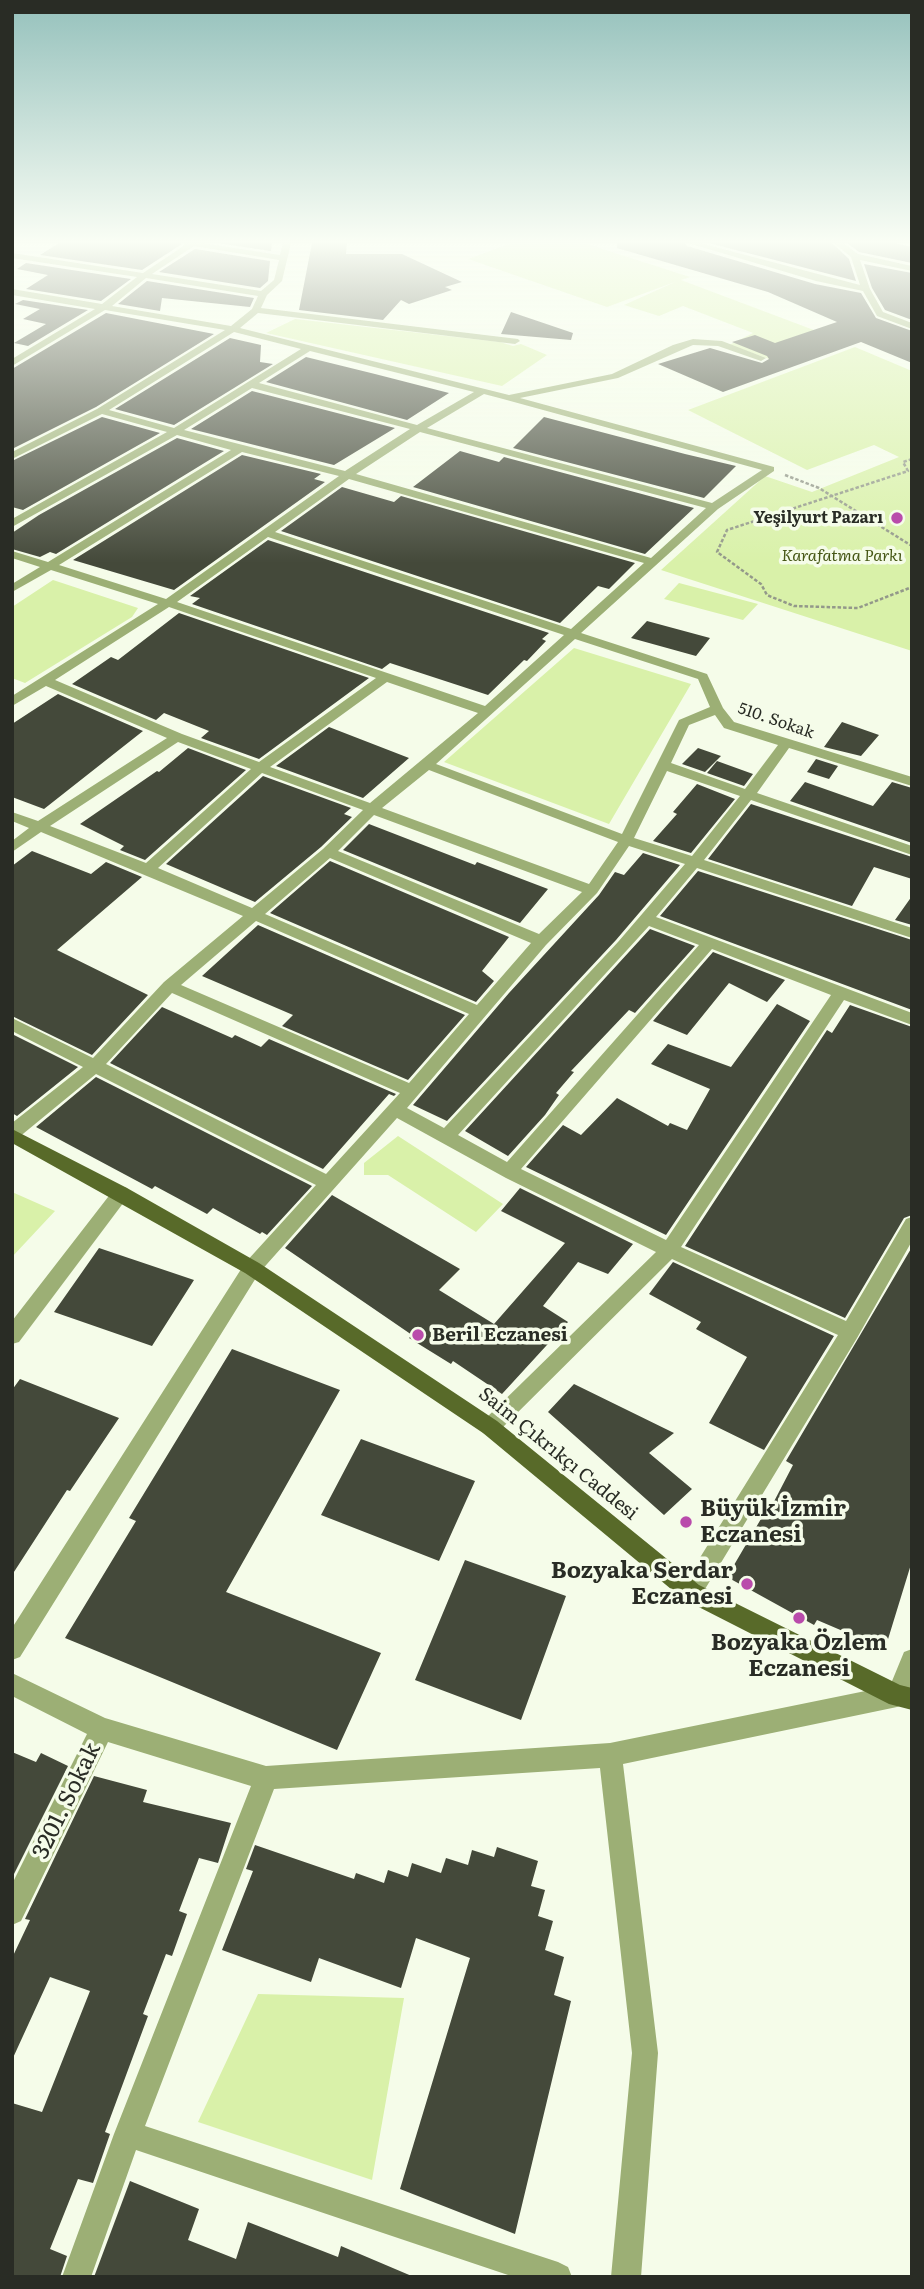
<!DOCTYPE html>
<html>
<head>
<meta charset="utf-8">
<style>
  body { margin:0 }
  #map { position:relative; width:924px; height:2289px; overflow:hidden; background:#f5fce9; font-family:Literata,serif }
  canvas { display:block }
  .frame { position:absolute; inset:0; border:14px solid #292c25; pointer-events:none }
</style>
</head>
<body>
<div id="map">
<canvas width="924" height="2289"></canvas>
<div class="frame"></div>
</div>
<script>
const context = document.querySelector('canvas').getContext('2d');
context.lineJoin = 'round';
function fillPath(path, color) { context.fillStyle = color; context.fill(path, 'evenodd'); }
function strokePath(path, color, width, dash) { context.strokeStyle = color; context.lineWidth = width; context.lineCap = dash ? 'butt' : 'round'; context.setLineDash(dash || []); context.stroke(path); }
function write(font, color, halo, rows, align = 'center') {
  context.font = font + ' Literata,serif'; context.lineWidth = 7; context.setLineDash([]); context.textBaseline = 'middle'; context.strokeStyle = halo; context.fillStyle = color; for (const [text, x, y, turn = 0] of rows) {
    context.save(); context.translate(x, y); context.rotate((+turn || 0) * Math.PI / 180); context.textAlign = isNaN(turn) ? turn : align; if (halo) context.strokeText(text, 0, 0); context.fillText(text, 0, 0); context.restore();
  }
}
const green = new Path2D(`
  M512 243H584L690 277 681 280 835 338 778 362 729 345 753 333 683 306 659 316 624 305 675 282 607 307 468 259Z
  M295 319 500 342 513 346 521 344 547 355 502 386 266 333Z
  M855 347 912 371V651L661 570 765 476 812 492 899 457 874 445 807 470 688 410Z
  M53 580 138 608 132 617 25 683 12 678V607Z
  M679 583 758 604 743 620 664 599Z
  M574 648 691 684 609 824 444 762Z
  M398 1136 503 1204 476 1232 388 1175H364V1163Z
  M12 1192 55 1211 12 1257Z
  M258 1994 404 1998 372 2180 198 2122Z`);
const building = new Path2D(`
  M59 243H181L182 244 142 270 40 255Z
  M217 243H272L271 251Z
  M312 243H347L346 254H402L462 282 445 287 452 290 409 304 401 300 383 320 299 310Z
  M617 243H685L687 246 815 284 861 293 876 318 912 331V363L861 342 723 392 658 364 710 348 762 363 769 359 767 356 732 342 755 335 775 343 837 322 768 292 617 248Z
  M709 243H832L849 259 856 281Z
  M847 243H895L912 247V263L859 252Z
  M195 249 270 261 268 281 260 288 159 272Z
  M26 263 131 279 101 301 26 289 48 275 17 269Z
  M864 264 912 273V320L885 310 872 288Z
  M147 281 254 298 250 307 162 298 160 311 118 304Z
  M23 300 88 310 28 346 14 343 46 324 23 319 40 309 15 304Z
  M511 312 573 333 571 340 501 334Z
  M106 313 214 334 96 407 12 449V369Z
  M230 338 261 345 260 362 273 364 174 425 115 409Z
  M306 357 375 374 449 393 407 420 266 382Z
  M252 391 395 428 334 465 191 429Z
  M102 417 160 433 23 510 12 507V461Z
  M544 417 685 454 736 466 704 498 513 448Z
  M177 438 224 451 56 554 50 552 40 557 12 549V533L39 515Z
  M460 451 499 462 504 457 694 508 645 554 413 487Z
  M242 455 321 474 314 479 325 482 174 590 73 560Z
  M342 487 394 502 401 496 635 563 609 589 598 586 560 623 281 531Z
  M268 540 549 633 542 639 546 641 527 661 524 660 488 695 390 663 382 669 192 604 200 598 190 596Z
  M179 613 369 678 259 759 201 738 209 731 164 713 156 720 72 684 111 657 118 660Z
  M647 621 710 638 696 656 631 638Z
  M58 694 143 731 44 809 12 797V724Z
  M842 722 879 735 861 756 824 747Z
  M329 727 409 758 363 798 276 766Z
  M188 748 246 770 145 860 120 850 124 846 80 824 157 771 159 772Z
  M698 748 721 756 705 772 682 764Z
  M816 759 838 766 829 779 807 772Z
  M717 761 753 774 744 786 707 773Z
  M263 776 351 808 344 814 352 817 321 847 255 902 166 864Z
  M805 782 873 806 892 782 912 788V843L790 801Z
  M697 784 735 799 691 853 653 841 677 814 673 812Z
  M751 804 912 857V879L874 867 852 906 708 859Z
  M369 824 475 865 477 862 548 889 520 923 343 850Z
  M32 851 91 874 106 862 142 877 57 950 148 995 92 1055 12 1016V866Z
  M643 853 680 865 616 940 447 1121 413 1105 509 993 599 895 615 872 624 875Z
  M330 861 509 937 482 971 494 981 476 1002 270 913Z
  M698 871 912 940V1010L660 916Z
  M912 896V925L895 920Z
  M258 925 465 1015 408 1080 282 1026 293 1015 202 976Z
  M650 929 695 946 635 1013 629 1010 571 1071 574 1072 556 1093 559 1095 545 1115 508 1156 465 1131Z
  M713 952 785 980 767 1002 729 983 687 1035 653 1021Z
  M777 1004 810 1021 666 1235 526 1167 563 1125 581 1135 617 1098 668 1126 670 1123 687 1130 710 1089 651 1064 668 1044 731 1067Z
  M850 1005 912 1027V1215L904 1218 845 1318 685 1246 827 1030 832 1033Z
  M162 1007 232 1038 235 1035 261 1047 269 1039 396 1094 394 1096 389 1094 323 1169 110 1063Z
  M12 1034 78 1067 17 1116 12 1113Z
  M96 1077 312 1186 267 1235 262 1232 260 1234 213 1208 207 1214 155 1186 152 1189 36 1127Z
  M520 1188 633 1244 608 1274 578 1262 543 1306 568 1322 502 1394 453 1361 451 1364 409 1338 412 1335 285 1248 332 1195 460 1269 439 1290 494 1324 565 1243 501 1211Z
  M912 1247V1561L885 1649 817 1620 814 1625 727 1577 765 1512 768 1513 793 1465 786 1461Z
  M99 1248 194 1280 152 1346 54 1312Z
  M673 1262 834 1336 764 1450 709 1423 747 1357 696 1329 701 1322 649 1294Z
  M232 1349 340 1390 226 1592 381 1653 337 1750 65 1638 136 1521 129 1518Z
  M20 1379 119 1418 70 1491 67 1490 12 1575V1390Z
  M574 1384 674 1433 649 1453 692 1489 664 1515 548 1412Z
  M361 1439 475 1481 439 1561 321 1515Z
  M465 1560 566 1596 521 1720 415 1680Z
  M12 1752 36 1762 41 1753 68 1766 12 1878Z
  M94 1776 147 1790 143 1802 231 1823 218 1863 199 1858 179 1911 187 1914 172 1956 166 1954 143 2014 148 2016 105 2132 110 2134 93 2183 78 2179 50 2249 67 2256 60 2277H12V2103L42 2112 90 1991 50 1977 12 2060V1958L30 1920 25 1919Z
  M255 1845 354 1879 356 1873 384 1883 388 1870 408 1877 412 1863 441 1873 446 1858 468 1865 472 1850 494 1857 497 1847 538 1861 531 1886 545 1890 538 1916 553 1921 545 1950 564 1957 554 1995 571 2001 515 2234 400 2189 470 1958 416 1938 401 1988 319 1958 311 1982 222 1950 253 1871 246 1869Z
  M130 2181 199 2209 188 2240 236 2259 248 2222 338 2257 341 2246 414 2277H94Z`);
const path = new Path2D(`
  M912 459 903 462 908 471 727 530 717 552 761 584 767 595 794 606 858 608 912 587
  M785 475 819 488 912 546`);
const minor = new Path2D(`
  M184 243H202L280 255 283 243H291L282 281 267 295 261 308 518 339 520 341 515 344 258 313 240 328 509 395 612 374 673 345 693 339 722 341 766 358 761 361 718 346 693 345 618 378 520 398 774 467V471L718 509 581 633 707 674 723 708 734 722 912 777V786L789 748 757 793 912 846V855L751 800 704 860 912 928V938L697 868 656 917 912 1013V1025L844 1000 681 1247 846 1321 906 1219 912 1217V1241L857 1338 699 1599 691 1602 683 1599 680 1592 683 1585 838 1335 672 1259 497 1433 490 1436 483 1433 480 1427 483 1421 656 1252 506 1178 397 1118 259 1273 20 1657 12 1660V1628L245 1263 316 1185 96 1074 18 1138 12 1139V1123L83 1067 12 1031V1018L93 1058 164 982 243 916 41 832 12 852V841L29 828 12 821V812L38 821 167 738 46 686 12 706V696L158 604 51 570 12 592V584L40 567 12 558V551L48 562 231 450 177 435 12 527V519L167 432 102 414 12 459V452L97 409 225 330 105 310 12 366V359L95 309 12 295V289L102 304 137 277 12 258V253L143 273 185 245ZM194 246 279 260 274 280 261 291 152 274ZM146 278 258 296 252 309 231 326 112 306ZM234 332 301 349 174 428 109 410ZM310 351 474 392 417 425 259 383ZM252 388 410 429 345 471 184 430ZM484 394 503 399 762 470 712 503 427 428ZM420 432 706 508 651 558 356 474ZM242 452 339 476 166 599 59 565ZM349 479 644 563 571 629 275 532ZM268 537 564 635 485 706 177 602ZM169 607 376 678 259 762 182 734 55 680ZM575 639 698 679 710 707 679 720 622 834 436 764ZM387 682 478 713 370 803 270 767ZM715 715 724 728 778 745 745 789 671 763 689 725ZM178 742 251 769 146 863 50 826ZM429 770 618 842 589 884 382 808ZM667 771 740 796 692 856 634 838ZM262 773 363 810 323 849 252 908 158 868ZM374 815 582 892 539 934 338 851ZM629 846 685 864 618 942 444 1128 407 1108 546 945 597 893ZM330 858 531 943 477 1005 265 914ZM256 921 469 1014 409 1083 181 985ZM649 926 699 945 507 1162 458 1135ZM712 949 831 995 666 1240 521 1169ZM172 993 400 1093 326 1174 106 1064Z
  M688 243H700L860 285 851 257 834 243H843L858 254 912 266V271L860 260 870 289 883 312 912 323V329L877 316 863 291 816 281Z
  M121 1186 127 1188 130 1193 127 1198 19 1342 12 1344V1321L115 1188Z
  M912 1649V1688L905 1704 897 1707 623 1764 658 2053 641 2277H611L632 2053 600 1768 274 1789 145 2126 558 2262 568 2267 572 2277H514L136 2150 91 2277H62L114 2134 251 1786 108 1742 21 1921 12 1925V1884L87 1734 12 1696V1673L105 1718 266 1766 610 1743 890 1686 904 1652Z`);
const major = new Path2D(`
  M12 1129 127 1188 259 1263 497 1421 699 1585 900 1685 912 1688V1710L889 1704 683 1599 483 1433 245 1273 12 1143Z`);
const markers = [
  [897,518,7,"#b94bab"],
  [418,1335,7,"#b94bab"],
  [686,1522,7,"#b94bab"],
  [747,1584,7,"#b94bab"],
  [799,1618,7,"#b94bab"]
];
const farPoinames = [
  ["Yeşilyurt Pazarı",883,518]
];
const farParknames = [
  ["Karafatma Parkı",842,556]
];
const farStreetnames = [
  ["510. Sokak",776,721,19]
];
const poiNames = [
  ["Beril Eczanesi",432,1335]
];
const streetNames = [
  ["Saim Çıkrıkçı Caddesi",558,1454,39]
];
const nearPoinames = [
  ["Büyük İzmir",700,1509],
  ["Eczanesi",700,1535],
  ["Bozyaka Serdar",733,1571,"right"],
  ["Eczanesi",733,1597,"right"],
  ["Bozyaka Özlem",799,1643,"center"],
  ["Eczanesi",799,1669,"center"]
];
const nearStreetnames = [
  ["3201. Sokak",67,1801,-64]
];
fillPath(green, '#d9f1a9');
fillPath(building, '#44493a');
strokePath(path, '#93988a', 2.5, [3.5, 2]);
fillPath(minor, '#9caf75');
fillPath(major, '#586a29');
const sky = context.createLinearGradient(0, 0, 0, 563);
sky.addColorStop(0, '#95c1bc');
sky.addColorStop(0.43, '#fafef5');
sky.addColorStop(1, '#fafef500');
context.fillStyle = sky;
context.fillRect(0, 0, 924, 563);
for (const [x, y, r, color] of markers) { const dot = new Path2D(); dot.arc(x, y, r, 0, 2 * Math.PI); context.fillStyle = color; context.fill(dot); strokePath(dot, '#f5fce9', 2.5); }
write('bold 16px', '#292c25', '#f5fce9', farPoinames, 'right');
write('italic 16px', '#465716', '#f5fce9', farParknames);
write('16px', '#292c25', '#f5fce9', farStreetnames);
write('bold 19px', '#292c25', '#f5fce9', poiNames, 'left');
write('19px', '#292c25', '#f5fce9', streetNames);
write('bold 23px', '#292c25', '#f5fce9', nearPoinames, 'left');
write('23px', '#292c25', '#f5fce9', nearStreetnames);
</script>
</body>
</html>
